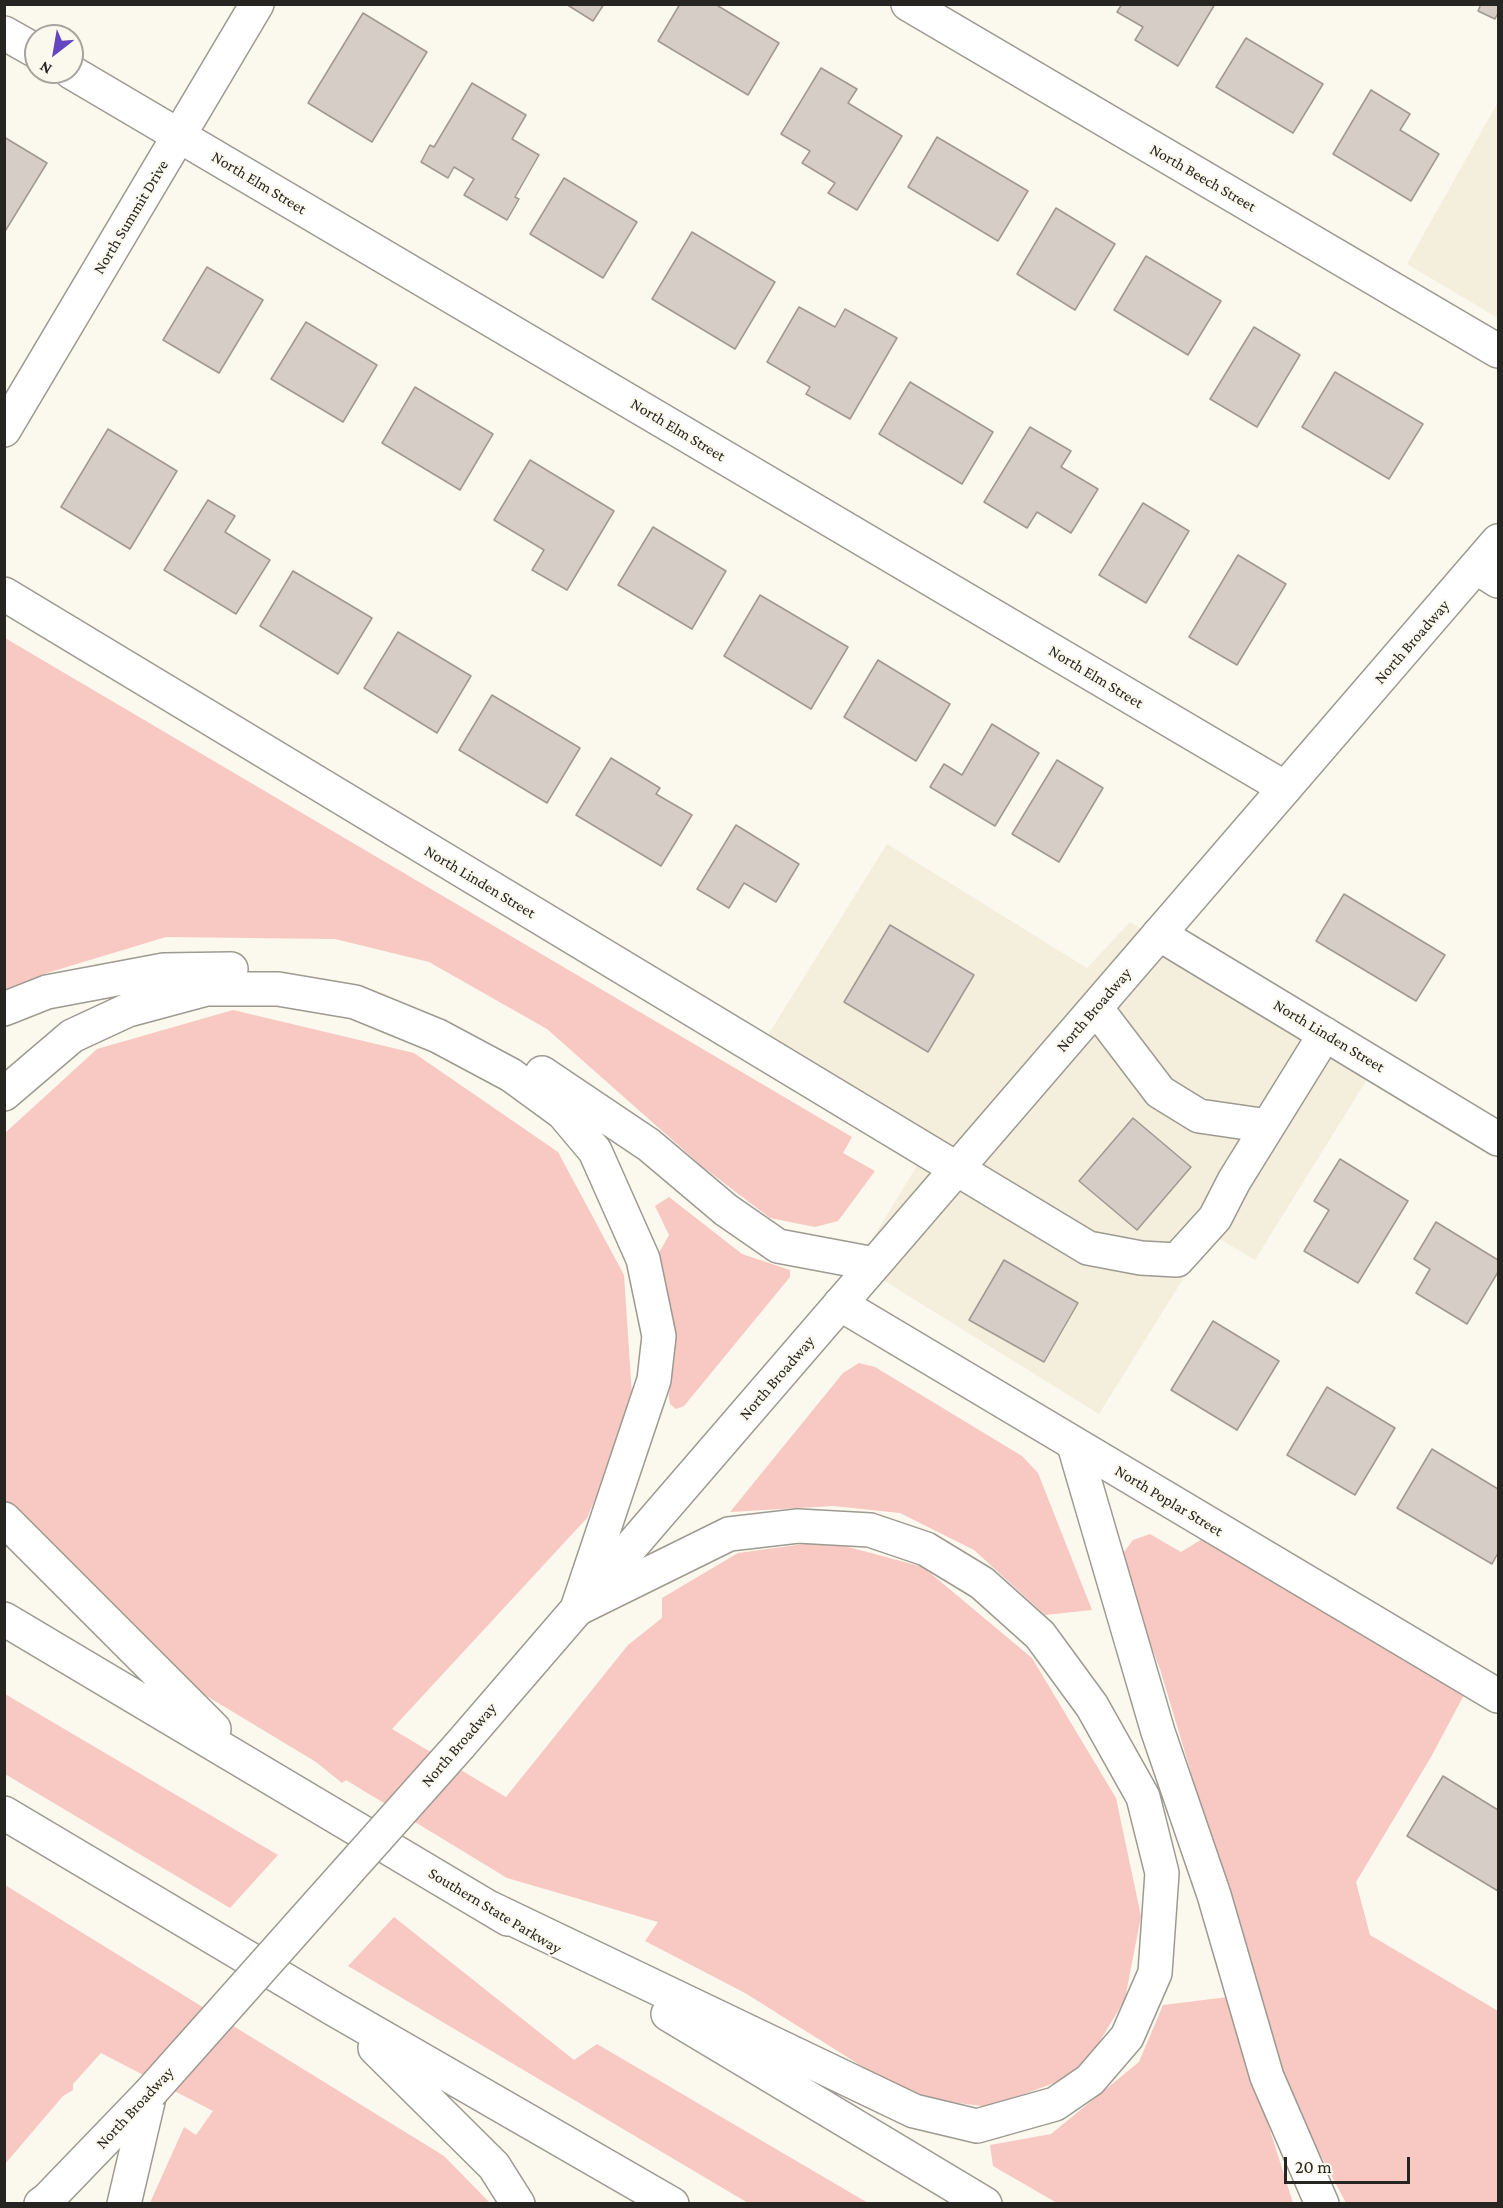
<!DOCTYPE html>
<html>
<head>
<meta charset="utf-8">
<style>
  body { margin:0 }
  #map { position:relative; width:1503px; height:2208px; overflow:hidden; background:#fbf8ee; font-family:"Crimson Pro",serif }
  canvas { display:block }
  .frame { position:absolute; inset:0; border:6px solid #262521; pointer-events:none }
  .north { position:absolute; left:24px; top:24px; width:60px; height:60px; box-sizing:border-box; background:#fbf8ee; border:2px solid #a6a49c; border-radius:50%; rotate:211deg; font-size:16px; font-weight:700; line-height:24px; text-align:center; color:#262521 }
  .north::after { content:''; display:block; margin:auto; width:21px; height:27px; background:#6447c0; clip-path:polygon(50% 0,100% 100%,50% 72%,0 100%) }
  .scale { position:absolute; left:1284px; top:2157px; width:126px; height:27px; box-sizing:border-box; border:3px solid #262521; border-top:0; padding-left:8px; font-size:18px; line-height:21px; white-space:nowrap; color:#262521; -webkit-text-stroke:4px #fbf8ee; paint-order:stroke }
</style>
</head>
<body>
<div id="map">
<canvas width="1503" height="2208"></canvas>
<div class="frame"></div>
<div class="north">N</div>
<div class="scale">20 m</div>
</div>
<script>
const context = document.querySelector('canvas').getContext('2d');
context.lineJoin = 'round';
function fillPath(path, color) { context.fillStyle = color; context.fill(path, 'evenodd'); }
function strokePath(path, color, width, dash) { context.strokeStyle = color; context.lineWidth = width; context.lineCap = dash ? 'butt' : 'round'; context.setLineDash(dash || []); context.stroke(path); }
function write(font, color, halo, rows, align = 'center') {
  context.font = font + ' "Crimson Pro",serif'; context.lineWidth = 4.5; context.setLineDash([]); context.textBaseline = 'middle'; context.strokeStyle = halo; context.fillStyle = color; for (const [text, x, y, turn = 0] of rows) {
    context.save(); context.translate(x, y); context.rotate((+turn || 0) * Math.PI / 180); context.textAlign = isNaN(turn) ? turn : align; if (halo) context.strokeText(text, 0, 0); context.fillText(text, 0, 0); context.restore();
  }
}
const built = new Path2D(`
  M1498 102V318L1407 264Z
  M887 844 1087 968 1130 922 1374 1068 1255 1260 1211 1234 1099 1414 857 1264 934 1138 768 1035Z`);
const green = new Path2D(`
  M5 638 852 1137 843 1153 875 1171 838 1221 815 1227 770 1218 703 1167 547 1029 429 962 335 939 166 937 47 973 5 990Z
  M233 1010 414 1053 558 1152 624 1275 633 1410 587 1518 392 1729 506 1797 628 1645 662 1618V1598L738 1553 826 1541 923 1567 1032 1658 1116 1798 1141 1916 1125 1999 1081 2073 989 2107 911 2097 745 1993 645 1941 658 1922 507 1878 346 1780 342 1783 316 1762 200 1692 5 1508V1133L97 1049Z
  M669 1197 742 1254 790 1270V1277L684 1406 676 1409 670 1404 669 1396 672 1311 656 1258 669 1235 655 1206Z
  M859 1363 875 1367 1022 1456 1038 1473 1092 1610 1045 1615 974 1550 900 1513 833 1506 730 1512 843 1373Z
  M1150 1534 1181 1552 1204 1538 1465 1693 1431 1757 1356 1882 1370 1935 1498 2011V2203H1346L1286 2090 1160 1669 1123 1573 1124 1552 1133 1540Z
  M5 1694 278 1855 230 1908 5 1774Z
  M5 1885 444 2156 490 2203H150L184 2127 196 2135 213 2111 101 2053 73 2084V2090L63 2096 5 2164Z
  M394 1917 574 2060 597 2044 868 2203H748L348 1966Z
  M1228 1997 1293 2203H1057L993 2166 990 2145 1051 2134 1139 2062 1163 2005Z`);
const building = new Path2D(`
  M566 4H604L593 21Z
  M680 4H715L779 43 748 95 658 41Z
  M1122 4H1215L1178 66 1135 40 1143 27 1117 12Z
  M1481 4H1498V13L1495 19 1478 11Z
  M363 13 427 52 372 142 308 103Z
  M1246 38 1323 84 1293 133 1216 87Z
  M821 68 857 89 848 103 902 136 857 210 828 193 835 183 802 163 810 151 781 134Z
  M472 83 526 115 512 139 539 155 515 197 519 199 507 220 464 195 474 179 454 167 448 178 421 162 430 145 434 147Z
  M1371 90 1410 114 1400 130 1439 154 1411 201 1333 154Z
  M4 137 47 163 4 233Z
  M937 137 1028 191 998 241 908 187Z
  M564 178 637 222 603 278 530 234Z
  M1056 208 1115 244 1075 310 1017 274Z
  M692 232 775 282 735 349 652 299Z
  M1146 256 1221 301 1188 355 1114 310Z
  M207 267 263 300 219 373 163 340Z
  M799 307 835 327 845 309 897 338 850 419 806 394 810 387 767 362Z
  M306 322 377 365 343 422 271 379Z
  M1254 327 1300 355 1257 427 1210 399Z
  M1335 372 1423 424 1389 479 1302 427Z
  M910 382 993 432 962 484 879 434Z
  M415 387 493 434 460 490 382 443Z
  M1030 427 1071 451 1061 467 1098 489 1071 533 1037 512 1027 528 984 502Z
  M108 429 177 471 130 549 61 507Z
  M530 460 614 511 567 590 532 570 544 550 494 520Z
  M208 500 235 516 225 532 270 560 236 614 164 570Z
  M1143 503 1189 531 1146 603 1099 575Z
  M653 527 726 571 692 629 618 585Z
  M1238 555 1286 584 1237 665 1189 637Z
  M293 571 372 618 338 674 260 626Z
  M760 595 848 647 811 709 724 656Z
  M398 632 471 676 437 733 364 688Z
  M878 660 950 704 916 761 844 717Z
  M492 695 580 748 547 803 459 750Z
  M992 724 1039 753 995 826 930 787 944 764 962 775Z
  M611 758 660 788 656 794 692 815 661 866 576 815Z
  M1057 760 1103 788 1059 862 1012 834Z
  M736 825 799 864 776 902 744 883 729 908 697 889Z
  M1344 894 1445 955 1416 1001 1316 941Z
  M890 925 974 975 928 1052 844 1002Z
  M1133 1118 1191 1167 1137 1230 1079 1181Z
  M1340 1159 1408 1201 1358 1283 1304 1251 1329 1210 1314 1201Z
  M1436 1222 1498 1260V1272L1467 1324 1416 1293 1430 1269 1414 1259Z
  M1004 1260 1078 1303 1044 1362 969 1320Z
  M1213 1321 1279 1361 1237 1430 1171 1390Z
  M1327 1387 1395 1428 1355 1495 1287 1455Z
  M1432 1449 1498 1489V1553L1492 1564 1397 1508Z
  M1443 1776 1498 1810V1891L1407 1836Z`);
const minor = new Path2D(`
  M908 4 1498 351
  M4 33 36 51
  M71 72 1285 788
  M4 430 257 4
  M1476 567 1498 581
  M4 594 1088 1248 1141 1258 1177 1260 1215 1218 1234 1181 1325 1034
  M1159 934 1498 1139
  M1096 1008 1160 1092 1199 1116 1268 1126
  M840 1304 1498 1696`);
const major = new Path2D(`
  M460 1745 1498 541
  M43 2204 150 2093`);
const highway = new Path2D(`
  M4 1009 47 992 164 970 231 969
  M542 1073 649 1145 726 1210 778 1246 874 1264
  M4 1094 72 1036 128 1010 206 989H278L355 1002 438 1036 511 1075 563 1113 595 1151 643 1259 659 1336 654 1380 577 1609
  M1074 1445 1158 1732 1214 1895 1267 2077 1322 2204
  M4 1519 214 1729
  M4 1619 508 1919
  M4 1813 332 2008 672 2204
  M490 1908 914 2111 977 2126 1055 2104 1090 2080 1127 2037 1155 1973 1162 1873 1143 1797 1092 1706 1040 1635 982 1583 926 1549 870 1530 798 1526 729 1534 577 1609
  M668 2014 985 2204
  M375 2048 494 2166 518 2204
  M41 2204 44 2202
  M124 2204 150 2093`);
const majorBridge = new Path2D(`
  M150 2093 460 1745`);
const streetNames = [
  ["North Beech Street",1203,178,30],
  ["North Elm Street",259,183,31],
  ["North Summit Drive",131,217,-59],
  ["North Elm Street",678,430,31],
  ["North Broadway",1412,642,-49],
  ["North Elm Street",1096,677,31],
  ["North Linden Street",480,882,31],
  ["North Broadway",1094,1010,-49],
  ["North Linden Street",1329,1036,31],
  ["North Broadway",777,1378,-49],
  ["North Poplar Street",1169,1501,31],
  ["North Broadway",459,1745,-49],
  ["Southern State Parkway",495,1911,31],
  ["North Broadway",135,2108,-47]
];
fillPath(built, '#f4eedd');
fillPath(green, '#f8c8c2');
fillPath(building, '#d6cdc6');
strokePath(building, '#a19892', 1.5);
strokePath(minor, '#9d9a91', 36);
strokePath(major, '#9d9a91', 36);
strokePath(highway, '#9d9a91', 36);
strokePath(minor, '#fff', 33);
strokePath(major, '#fff', 33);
strokePath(highway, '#fff', 33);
strokePath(majorBridge, '#9d9a91', 36, []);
strokePath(majorBridge, '#fff', 33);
write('16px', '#262521', '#fbf8ee', streetNames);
</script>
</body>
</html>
